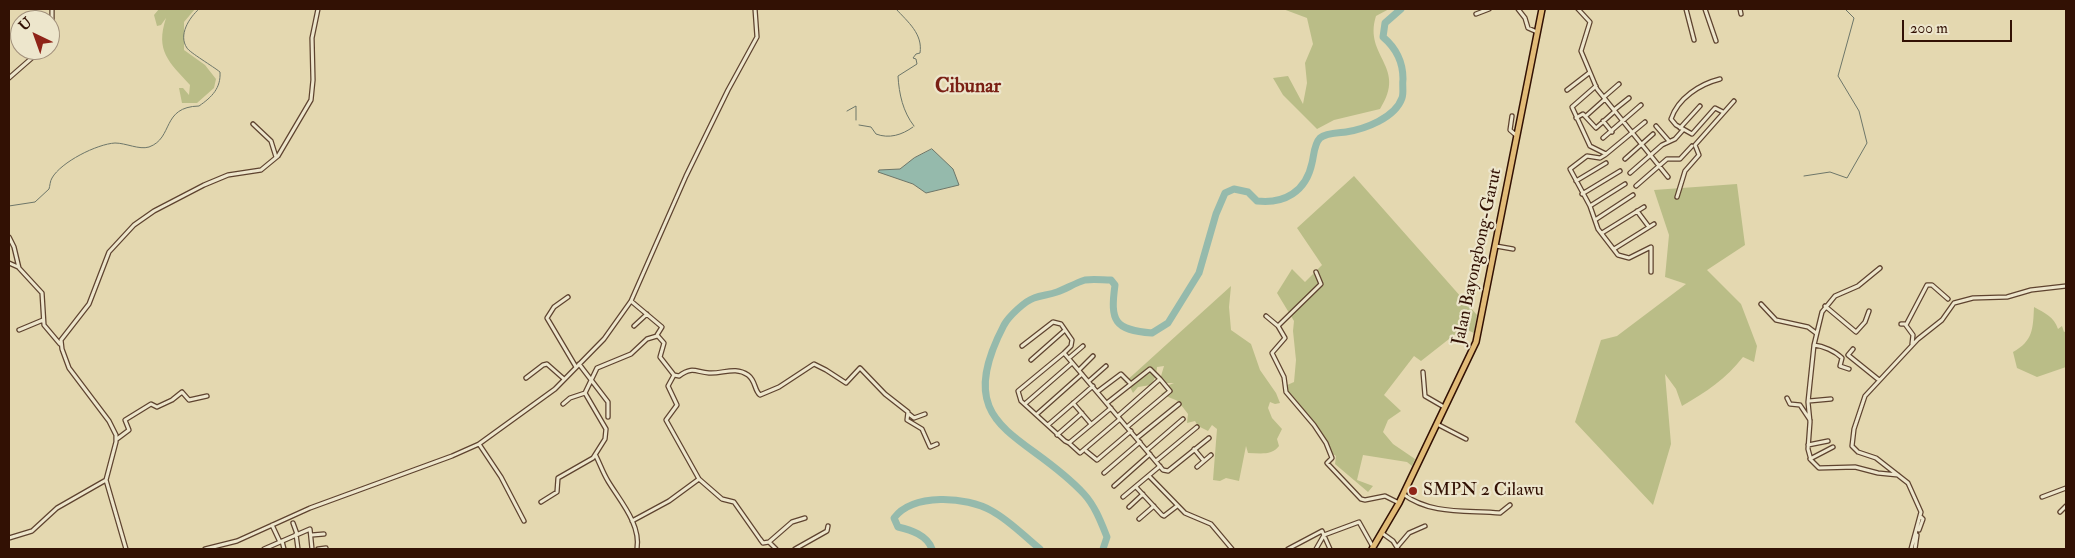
<!DOCTYPE html>
<html>
<head>
<meta charset="utf-8">
<style>
  body { margin:0 }
  #map { position:relative; width:2075px; height:558px; overflow:hidden; background:#e4d8b0; font-family:"IM FELL Double Pica",serif }
  canvas { display:block }
  .frame { position:absolute; inset:0; border:10px solid #321104; pointer-events:none }
  .north { position:absolute; left:10px; top:10px; width:50px; height:50px; box-sizing:border-box; background:#ede6cc; border:1px solid #a2917c; border-radius:50%; rotate:318deg; font-size:14px; font-weight:700; line-height:20px; text-align:center; color:#321104 }
  .north::after { content:''; display:block; margin:auto; width:18px; height:22px; background:#8f2418; clip-path:polygon(50% 0,100% 100%,50% 72%,0 100%) }
  .scale { position:absolute; left:1902px; top:20px; width:110px; height:22px; box-sizing:border-box; border:2px solid #321104; border-top:0; padding-left:6px; font-size:15px; line-height:18px; white-space:nowrap; color:#321104; -webkit-text-stroke:4px #ede6cc; paint-order:stroke }
</style>
</head>
<body>
<div id="map">
<canvas width="2075" height="558"></canvas>
<div class="frame"></div>
<div class="north">U</div>
<div class="scale">200 m</div>
</div>
<script>
const context = document.querySelector('canvas').getContext('2d');
context.lineJoin = 'round';
function fillPath(path, color) { context.fillStyle = color; context.fill(path, 'evenodd'); }
function strokePath(path, color, width, dash) { context.strokeStyle = color; context.lineWidth = width; context.lineCap = dash ? 'butt' : 'round'; context.setLineDash(dash || []); context.stroke(path); }
function write(font, color, halo, rows, align = 'center') {
  context.font = font + ' "IM FELL Double Pica",serif'; context.lineWidth = 4.5; context.setLineDash([]); context.textBaseline = 'middle'; context.strokeStyle = halo; context.fillStyle = color; for (const [text, x, y, turn = 0] of rows) {
    context.save(); context.translate(x, y); context.rotate((+turn || 0) * Math.PI / 180); context.textAlign = isNaN(turn) ? turn : align; if (halo) context.strokeText(text, 0, 0); context.fillText(text, 0, 0); context.restore();
  }
}
const green = new Path2D(`
  M159 9H195L184 22V50L205 65 216 79 214 88 197 103H182L179 88H183L189 95 190 85C169 62 155 51 166 18L161 25 157 26 154 15Z
  M1283 9H1389L1376 16C1363 57 1408 66 1380 109L1334 120 1317 129 1283 95 1273 78 1288 76 1303 104 1307 83 1305 63 1313 44 1307 18Z
  M1354 176 1477 315 1474 333 1463 328 1421 361 1414 356 1384 395 1401 411 1388 420 1383 432 1393 444 1415 459 1412 466 1407 462 1363 455 1357 480 1373 486 1368 492 1335 464 1336 456 1329 452 1326 443 1286 392 1285 386 1294 382 1296 360 1293 331 1294 321 1277 293 1292 269 1305 282 1322 265 1297 228Z
  M1737 184 1745 245 1707 270 1741 304 1757 346 1754 362 1743 357C1726 379 1706 392 1682 406L1676 389 1665 374 1671 444 1653 505 1575 422 1601 340 1617 336 1686 284 1665 277 1669 235 1654 190Z
  M1231 286 1229 307 1231 330 1251 344 1260 370 1276 393 1280 403 1275 404 1270 402 1268 408 1272 418 1282 429 1277 439 1279 446C1272 456 1259 453 1248 453L1246 446 1239 481 1226 478 1220 481 1213 480 1217 429 1212 425 1208 431 1198 426 1195 421 1187 423 1188 414 1178 401 1161 394 1167 390 1169 385 1174 383H1159L1164 366 1157 367 1156 376 1151 385 1138 387 1133 393 1128 383H1124Z
  M2034 307C2045 313 2054 317 2058 329L2062 326 2064 332 2066 331V367L2037 377 2017 368 2013 352C2033 341 2033 329 2034 307Z`);
const water = new Path2D(`
  M932 149 953 169 959 185 926 193 913 184 878 172 879 170 900 169 914 158Z`);
const stream = new Path2D(`
  M896 9C908 22 923 34 920 53L916 54 913 58 916 59 917 64 898 76C899 94 903 112 914 126
  M847 111 856 106V120
  M859 125 871 127 876 134C889 139 902 135 913 127
  M1804 176 1830 172 1847 178 1867 143 1859 111 1838 76 1854 18 1845 9
  M9 206 35 202 49 189C50 186 50 181 52 178 61 162 97 144 115 143 126 143 139 150 149 147 174 138 161 107 199 106 212 97 221 88 220 72 214 67 189 52 187 48 178 35 189 18 199 9`);
const river = new Path2D(`
  M932 549C927 535 911 530 898 527L894 518C913 493 966 496 992 511 1010 521 1024 536 1040 549
  M1103 549 1107 537C1101 522 1095 506 1084 494 1026 431 949 430 1004 325 1009 316 1025 301 1034 298 1042 295 1049 295 1057 292 1066 289 1075 283 1085 280 1093 279 1103 280 1111 280L1115 285C1110 321 1114 330 1152 333L1168 323 1199 273 1216 214 1225 193 1234 189 1248 192 1257 201C1284 204 1306 192 1312 163 1314 155 1314 144 1320 138 1326 133 1339 133 1346 132 1365 129 1395 118 1402 98 1404 93 1402 85 1403 79 1403 61 1396 48 1383 37L1385 23 1401 9`);
const minor = new Path2D(`
  M1518 9 1525 18 1528 28 1537 32
  M1578 9 1590 22 1581 51 1597 89 1668 177
  M1686 9 1694 40
  M1705 9 1716 41
  M1740 9 1741 14
  M1476 14 1489 9
  M50 40 52 35V9
  M9 78 41 50
  M1720 79C1700 84 1678 98 1671 119L1676 125 1692 134 1715 108 1723 112
  M1596 86 1572 107 1590 146 1606 154
  M1567 90 1589 73
  M1604 97 1619 84
  M1614 110 1629 98
  M1512 116 1510 130 1517 136
  M1586 116 1605 99
  M1576 118 1583 114 1596 128 1615 111
  M1603 121 1612 132
  M1645 122 1605 155 1600 158 1587 156 1570 169 1590 206 1598 229 1618 255 1629 258 1651 247V272
  M253 124 271 141 276 157
  M1656 126 1669 141
  M1680 128 1700 106
  M1603 138 1641 105
  M1625 159 1653 134
  M1630 173 1662 145 1675 139 1683 130
  M1576 181 1606 163
  M1636 186 1667 159H1680L1692 146
  M1582 194 1620 171
  M1677 197 1685 171 1699 155 1695 145 1734 101
  M1590 206 1625 184
  M1637 211 1649 227
  M1595 220 1633 195
  M1602 233 1644 207
  M9 237 14 247 19 268 42 293 44 325 60 344
  M1496 246 1513 249
  M1614 249 1654 224
  M9 263 18 267
  M1880 268 1858 286 1835 296 1822 312 1814 345 1808 402 1810 422 1808 449 1811 460 1819 468 1855 467 1878 473 1898 475
  M1316 272 1321 284 1278 326 1285 338 1272 353 1284 377 1286 392 1314 425 1326 443 1332 458 1327 463 1361 499 1365 500 1385 496 1399 503
  M568 297 554 307 547 318 576 367
  M631 301 662 327 657 335 664 343 660 357 674 375
  M1761 304 1776 320 1808 327 1816 333
  M1825 306 1856 332 1865 322 1869 311
  M1266 316 1278 326
  M1901 324H1905L1913 335 1912 344
  M1906 325 1927 285H1932L1948 299
  M634 326 647 314
  M19 330 43 320
  M1814 345C1823 346 1835 351 1842 358L1840 366 1849 369
  M1022 346 1053 322 1061 324 1072 340 1071 346 1064 353 1018 391 1021 401 1065 441 1069 443 1111 408
  M1853 349 1848 355 1879 380
  M1064 353 1163 470 1168 471 1209 438
  M1069 358 1083 346
  M1031 360 1065 330
  M579 364 608 402V417
  M1079 370 1093 356
  M1423 372 1425 396 1444 407
  M526 378 543 365 547 364 564 379
  M1089 381 1106 366
  M1097 392 1121 374 1131 384
  M1787 398 1790 404 1800 405 1810 420
  M1809 401 1831 399
  M1026 403 1072 363
  M1073 403 1091 424
  M1107 403 1150 369 1160 379 1118 416
  M563 404 570 398 585 393
  M909 414 914 418 925 414
  M1037 414 1082 374
  M1437 424 1466 439
  M1048 425 1093 386
  M1127 427 1170 391 1160 379
  M1057 435 1082 413
  M1137 438 1179 404
  M117 439 129 430 125 420 151 404 157 407 172 400 182 392 189 400 207 396
  M1069 443 1080 453 1120 419
  M479 444 501 477 524 521
  M1808 445 1828 441
  M1194 449 1204 461
  M1147 450 1183 419
  M1086 451 1097 460 1131 431
  M596 456C600 464 603 473 608 481 620 501 641 524 637 549
  M1810 459 1833 447
  M1156 461 1197 427
  M1197 467 1211 455
  M1104 473 1140 442
  M1149 476 1185 513 1211 524 1232 549
  M1114 486 1150 454
  M1136 487 1162 515 1164 516 1177 506
  M1403 494C1431 515 1466 510 1500 513L1510 505
  M1123 497 1160 466
  M2042 497 2066 488
  M541 502 557 492 558 478 593 458 605 439 606 429 585 393 597 368 631 354 647 339 657 336
  M1129 507 1143 494
  M2060 512 2066 506
  M1139 519 1154 506
  M632 521 669 501 699 479
  M293 523 297 534
  M272 525 280 542
  M1919 530 1923 519 1920 516
  M1382 533 1393 541 1398 549
  M296 534 298 549
  M312 535 324 534
  M9 538 32 531 57 508 106 480
  M282 541 284 549
  M769 542 792 522 805 518
  M1398 546 1409 533 1425 526
  M126 549 106 480 116 442V435L109 421 69 368 62 349 61 340 89 304 109 252 134 225 154 211 204 185 228 175 261 170 278 156 311 100 313 80 312 38 318 9
  M205 549 237 541 310 508 452 456 479 444 555 389 604 339 631 301 686 176 728 90 757 37 755 9
  M264 549 310 529 312 549
  M318 549 326 548
  M776 549 769 542 763 543 760 539 734 502 722 499 699 479 666 420 677 405 668 386 674 375 679 376C692 366 696 372 709 373 723 374 735 366 748 375 756 381 754 390 760 395L779 387 814 364 826 370 846 383 860 368 885 394 908 412 907 420 922 429 930 447 937 444
  M795 549 827 531 828 526
  M1288 549 1322 531 1330 549
  M1316 549 1324 535 1359 522 1373 547
  M1911 549 1921 512 1908 483 1876 458 1858 452 1852 446 1854 429 1865 396 1918 339 1942 320 1954 303 1973 298 2007 297 2031 290 2066 286
  M1915 549 1917 535`);
const primary = new Path2D(`
  M1372 549 1399 503 1476 342 1542 9`);
const markers = [
  [1413,491,5,"#8f2418"]
];
const streetNames = [
  ["Jalan Bayongbong-Garut",1478,257,-78]
];
const poiNames = [
  ["SMPN 2 Cilawu",1423,491]
];
const quarterNames = [
  ["Cibunar",968,88]
];
fillPath(green, '#babd87');
fillPath(water, '#95baac');
strokePath(water, '#6d7669', 1);
strokePath(stream, '#6d7669', 1);
strokePath(river, '#95baac', 7);
strokePath(minor, '#5e432f', 5.5);
strokePath(primary, '#321104', 8);
strokePath(minor, '#ede6cc', 3);
strokePath(primary, '#e2bc78', 5);
for (const [x, y, r, color] of markers) { const dot = new Path2D(); dot.arc(x, y, r, 0, 2 * Math.PI); context.fillStyle = color; context.fill(dot); strokePath(dot, '#ede6cc', 2); }
write('18px', '#321104', '#ede6cc', streetNames);
write('18px', '#321104', '#ede6cc', poiNames, 'left');
write('bold 20px', '#7a1f14', '#ede6cc', quarterNames);
</script>
</body>
</html>
